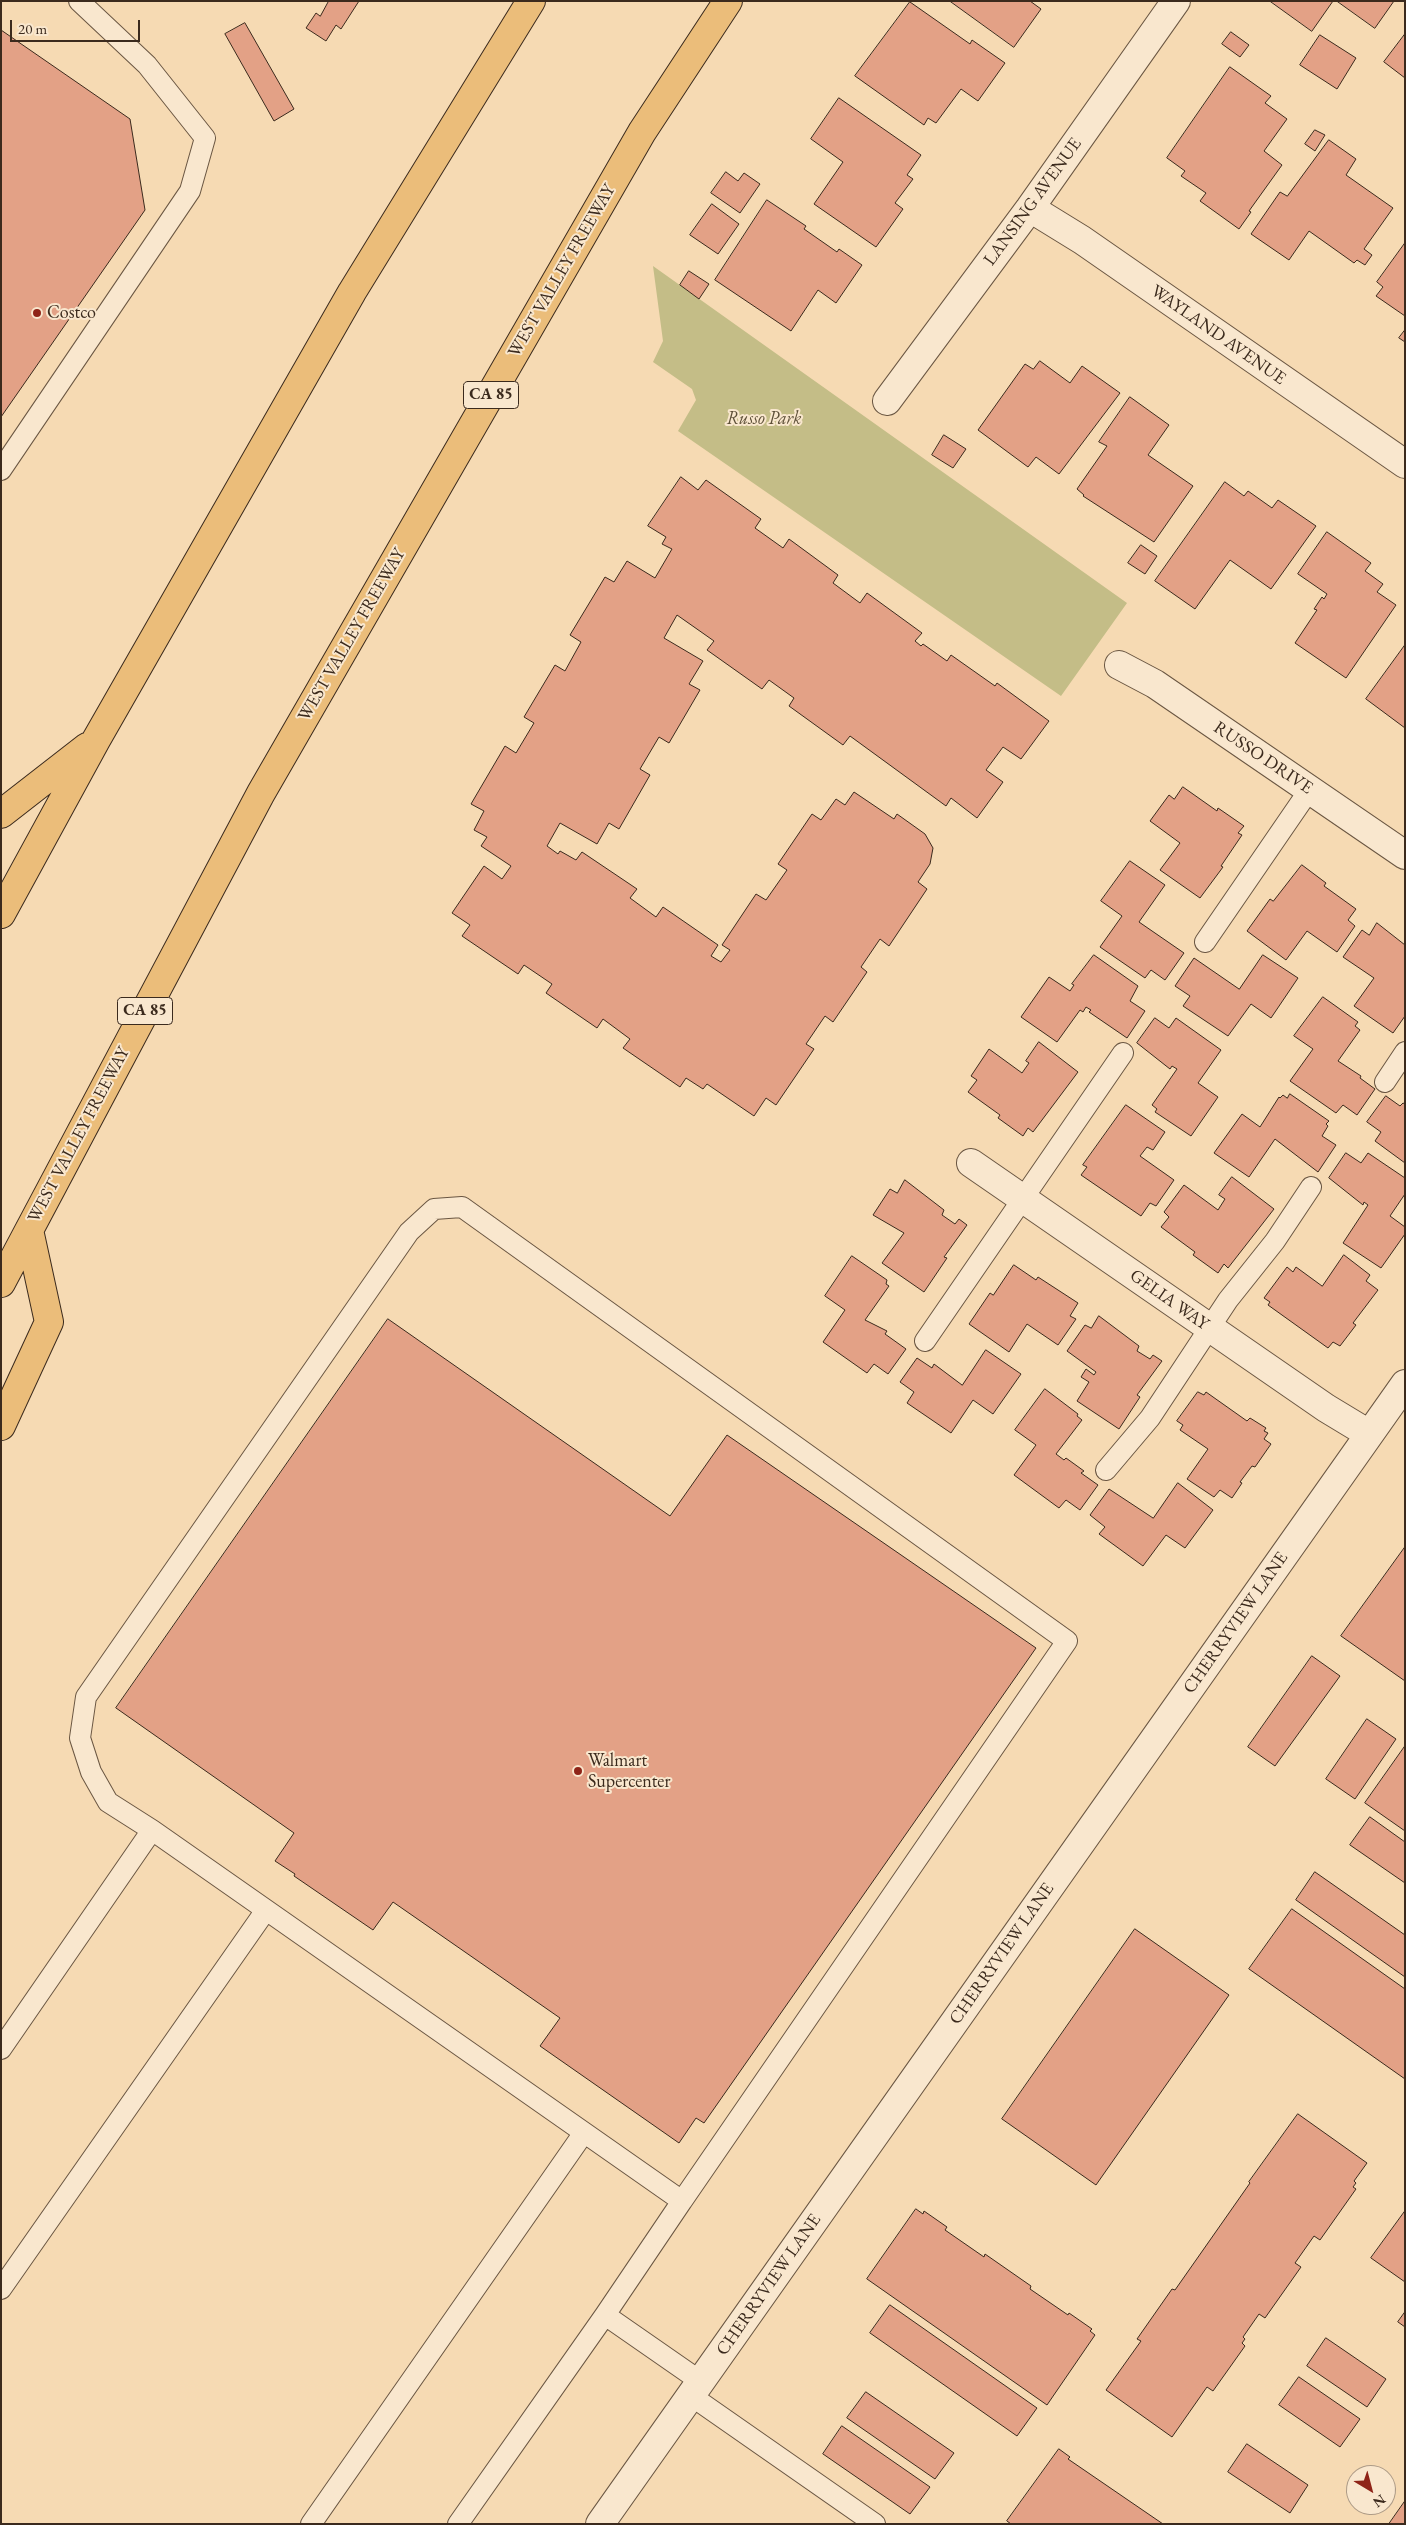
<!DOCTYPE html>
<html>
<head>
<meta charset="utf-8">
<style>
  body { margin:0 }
  #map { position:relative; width:1406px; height:2525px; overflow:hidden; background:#f6dab3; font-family:"EB Garamond",serif }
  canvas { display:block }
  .frame { position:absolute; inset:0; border:2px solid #3b2a1d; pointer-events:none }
  .north { position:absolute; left:1346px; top:2465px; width:50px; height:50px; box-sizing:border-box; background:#f9e7ce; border:1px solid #ad9b87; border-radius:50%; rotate:143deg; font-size:14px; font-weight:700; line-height:20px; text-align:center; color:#3b2a1d }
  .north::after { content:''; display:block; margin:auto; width:18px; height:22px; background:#8f2418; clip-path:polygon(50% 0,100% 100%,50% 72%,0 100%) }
  .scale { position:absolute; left:10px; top:20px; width:130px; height:22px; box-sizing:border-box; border:2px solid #3b2a1d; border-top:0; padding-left:6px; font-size:15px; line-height:18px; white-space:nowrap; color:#3b2a1d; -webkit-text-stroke:4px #f9e7ce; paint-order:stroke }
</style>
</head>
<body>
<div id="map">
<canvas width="1406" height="2525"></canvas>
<div class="frame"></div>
<div class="north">N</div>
<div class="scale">20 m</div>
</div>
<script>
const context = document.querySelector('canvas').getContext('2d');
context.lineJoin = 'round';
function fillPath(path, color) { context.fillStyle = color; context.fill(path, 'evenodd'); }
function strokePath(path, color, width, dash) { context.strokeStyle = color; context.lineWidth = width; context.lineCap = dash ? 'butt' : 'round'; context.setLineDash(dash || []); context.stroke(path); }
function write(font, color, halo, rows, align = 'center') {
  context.font = font + ' "EB Garamond",serif'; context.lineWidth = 4; context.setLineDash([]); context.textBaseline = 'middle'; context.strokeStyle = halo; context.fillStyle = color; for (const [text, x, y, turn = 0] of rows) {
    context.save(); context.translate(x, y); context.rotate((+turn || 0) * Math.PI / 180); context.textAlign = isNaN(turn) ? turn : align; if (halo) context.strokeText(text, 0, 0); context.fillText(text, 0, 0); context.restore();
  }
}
const green = new Path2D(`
  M653 266 1127 603 1061 696 678 431 696 400 692 389 653 362 663 341Z`);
const building = new Path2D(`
  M329 1H359L341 29 336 25 326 41 306 28 316 13 320 16Z
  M950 1H1030L1041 9 1014 47Z
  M1270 1H1333L1312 31Z
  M1337 1H1394L1375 28Z
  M910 2 970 44 972 40 1005 63 978 101 961 89 936 123 928 118 924 125 855 76Z
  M245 23 294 109 274 121 225 34Z
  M1 30 130 119 145 210 1 417Z
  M1231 32 1249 45 1240 57 1222 44Z
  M1405 34V78L1384 62Z
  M1320 35 1356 58 1337 89 1300 65Z
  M1230 67 1271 96 1265 103 1287 119 1264 151 1282 165 1249 211 1251 212 1239 229 1200 201 1206 193 1181 176 1185 171 1167 158Z
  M839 98 921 155 907 175 913 179 895 203 903 209 876 247 814 204 843 162 811 139Z
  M1315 130 1325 135 1315 151 1305 144Z
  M1329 140 1356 159 1346 175 1393 208 1364 249 1372 255 1365 265 1357 260 1354 263 1309 231 1289 260 1251 234 1280 192 1287 196Z
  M726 172 738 181 744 173 760 184 740 213 711 193Z
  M767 200 806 226 804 229 837 252 839 249 862 265 836 303 818 290 791 331 715 280Z
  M712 204 739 224 718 254 690 235Z
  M1405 243V316L1376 296 1383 287 1377 282Z
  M689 271 709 284 699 299 680 285Z
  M1405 330V342L1399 338Z
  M1040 361 1070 383 1082 366 1120 393 1059 474 1036 457 1028 467 978 430 1025 364 1033 369Z
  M1130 397 1169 425 1148 455 1193 486 1154 542 1083 496 1084 495 1077 489 1107 446 1099 442Z
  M944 435 966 449 953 468 932 455Z
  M681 477 698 490 706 480 761 519 755 528 783 548 789 539 838 575 833 583 860 603 867 593 922 633 915 641 921 646 923 644 947 661 951 655 995 686 997 683 1049 721 1021 759 1003 747 986 770 1003 782 977 818 951 798 946 806 850 736 843 745 789 706 794 698 769 680 762 689 707 650 714 641 677 615 664 638 703 661 689 684 700 690 669 743 659 737 640 769 650 775 619 829 609 823 597 844 560 823 547 846 558 854 560 851 576 860 582 852 637 889 630 898 656 917 663 907 718 945 711 956 721 962 730 950 722 945 756 894 766 900 787 870 778 864 812 814 821 820 836 799 845 805 854 792 894 819 897 814 925 834 933 848 930 864 918 882 927 889 889 946 880 939 861 967 867 972 833 1022 825 1016 806 1044 814 1049 776 1105 766 1098 754 1116 707 1084 703 1089 686 1078 680 1087 623 1048 630 1039 603 1019 597 1028 546 993 552 984 524 965 518 974 462 936 470 925 452 913 484 866 502 879 511 866 481 846 487 837 474 830 484 811 471 804 505 746 516 753 534 723 524 717 555 665 565 671 581 642 570 635 605 577 614 582 627 561 655 578 672 549 662 544 666 537 648 526Z
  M1225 482 1244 496 1248 491 1272 508 1278 500 1316 526 1271 589 1230 560 1195 609 1155 581Z
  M1327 532 1371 563 1365 571 1383 584 1377 592 1396 605 1346 678 1295 643 1317 610 1314 609 1322 597 1324 599 1327 594 1298 574Z
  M1141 545 1157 556 1145 574 1128 563Z
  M1405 645V728L1366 699Z
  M1183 787 1217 811 1218 808 1244 826 1238 833 1242 835 1221 866 1223 867 1200 898 1160 870 1180 843 1150 821 1169 795 1174 799Z
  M1130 861 1165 885 1139 922 1184 953 1165 980 1151 970 1145 978 1100 947 1122 916 1101 901Z
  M1302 865 1326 883 1324 886 1356 909 1348 920 1355 926 1337 952 1307 931 1286 960 1247 931 1270 899 1273 901Z
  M1377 923 1405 945V1016L1393 1033 1354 1006 1374 978 1343 957 1362 930 1369 935Z
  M1094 955 1138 986 1130 1001 1145 1011 1127 1038 1089 1012 1091 1010 1086 1007 1083 1012 1080 1010 1057 1042 1021 1017 1049 977 1070 991 1074 985 1072 984Z
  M1263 955 1298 978 1271 1018 1251 1004 1228 1036 1183 1006 1190 996 1175 986 1194 958 1239 989Z
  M1323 997 1358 1022 1355 1026 1360 1030 1338 1061 1361 1076 1360 1078 1375 1089 1357 1115 1343 1105 1336 1113 1290 1081 1313 1049 1294 1036Z
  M1155 1018 1169 1028 1176 1018 1221 1050 1198 1083 1218 1097 1191 1136 1155 1112 1157 1109 1152 1105 1177 1069 1172 1066 1170 1069 1137 1043Z
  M1039 1042 1078 1072 1033 1132 1028 1128 1023 1136 998 1118 1000 1115 968 1092 977 1080 971 1076 989 1049 1022 1073 1029 1063 1026 1061Z
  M1290 1094 1329 1121 1326 1124 1328 1126 1322 1136 1336 1145 1318 1172 1275 1139 1249 1177 1214 1153 1242 1114 1260 1127 1279 1097 1280 1098 1283 1095 1287 1098Z
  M1386 1096 1400 1106 1403 1103 1405 1104V1163L1375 1141 1381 1132 1367 1122Z
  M1126 1105 1165 1132 1153 1150 1147 1147 1140 1156 1174 1180 1156 1206 1150 1203 1141 1216 1081 1175 1087 1167 1083 1165Z
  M1346 1153 1361 1163 1368 1153 1405 1178V1194L1390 1216 1405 1227V1234L1381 1268 1343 1243 1368 1205 1364 1202 1363 1205 1329 1178Z
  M1232 1177 1274 1209 1228 1268 1224 1264 1218 1273 1193 1255 1195 1252 1161 1227 1169 1217 1164 1212 1184 1185 1218 1210 1225 1199 1219 1195Z
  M905 1180 944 1210 942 1215 955 1224 959 1219 967 1225 944 1257 947 1258 924 1292 882 1263 904 1233 873 1215 890 1189 897 1193Z
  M1344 1255 1370 1275 1366 1281 1378 1290 1353 1323 1356 1325 1340 1346 1333 1342 1328 1348 1268 1305 1270 1302 1264 1298 1287 1267 1293 1272 1296 1267 1322 1286Z
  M852 1256 887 1280 886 1284 889 1286 865 1320 887 1331 885 1334 906 1349 888 1374 874 1364 867 1373 823 1342 845 1310 825 1296Z
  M1014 1265 1036 1280 1038 1277 1078 1303 1070 1316 1076 1319 1058 1345 1027 1324 1009 1352 969 1324 990 1293 993 1295Z
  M1099 1316 1139 1346 1137 1351 1150 1359 1153 1355 1162 1361 1137 1395 1140 1397 1119 1429 1077 1401 1089 1382 1081 1377 1086 1369 1094 1375 1096 1372 1067 1351 1085 1325 1091 1328Z
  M388 1319 670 1516 727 1435 1036 1648 704 2123 696 2118 679 2143 540 2046 560 2018 393 1902 373 1930 294 1876 295 1874 275 1861 294 1833 116 1708Z
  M986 1350 1021 1374 993 1414 973 1400 951 1433 907 1403 914 1392 900 1382 917 1358 932 1368 934 1364 962 1385Z
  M1045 1389 1078 1414 1077 1416 1082 1420 1056 1454 1064 1460 1066 1458 1084 1471 1081 1473 1098 1485 1080 1510 1066 1500 1059 1508 1014 1475 1036 1445 1015 1430Z
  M1198 1392 1204 1395 1206 1392 1247 1421 1250 1418 1266 1428 1264 1431 1268 1433 1264 1439 1271 1444 1255 1467 1252 1466 1240 1482 1242 1483 1232 1498 1220 1490 1214 1497 1187 1479 1208 1449 1180 1430 1183 1425 1177 1421Z
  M1178 1483 1213 1510 1185 1548 1166 1535 1143 1566 1099 1534 1105 1527 1090 1515 1109 1489 1153 1518Z
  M1405 1547V1681L1341 1636Z
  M1312 1656 1340 1676 1275 1766 1248 1747Z
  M1367 1719 1396 1739 1355 1799 1326 1779Z
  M1405 1746V1831L1365 1803Z
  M1370 1817 1405 1842V1883L1350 1845Z
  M1315 1872 1405 1935V1977L1296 1900Z
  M1292 1909 1405 1989V2079L1249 1969Z
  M1135 1929 1229 1995 1096 2185 1002 2119Z
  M1298 2114 1367 2163 1354 2181 1356 2183 1353 2187 1356 2189 1320 2240 1314 2236 1295 2263 1301 2267 1265 2318 1259 2314 1243 2337 1245 2339 1242 2343 1245 2346 1213 2391 1207 2387 1172 2437 1106 2390 1141 2341 1137 2339 1172 2289 1175 2290 1250 2183 1249 2182Z
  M916 2209 923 2214 924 2211 947 2227 945 2230 984 2257 985 2254 1031 2286 1030 2289 1068 2315 1069 2313 1092 2329 1090 2331 1095 2335 1047 2405 867 2279Z
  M1405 2211V2282L1371 2258Z
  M890 2305 1037 2408 1017 2436 870 2333Z
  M1405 2312V2327L1398 2322Z
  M1326 2338 1386 2379 1367 2407 1307 2366Z
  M1299 2377 1360 2419 1340 2447 1279 2405Z
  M866 2392 954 2453 935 2479 847 2418Z
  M842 2426 930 2487 910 2514 823 2454Z
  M1247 2444 1308 2485 1290 2513 1228 2472Z
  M1059 2449 1070 2457 1068 2459 1163 2524H1011L1007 2521Z
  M1405 2501V2524H1389Z`);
const lane = new Path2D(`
  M1 470 190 191 205 138 147 65 79 1
  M1205 942 1310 789
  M1385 1082 1405 1052
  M925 1341 1123 1053
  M1106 1470 1150 1418 1228 1300 1275 1241 1311 1187
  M152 1830 108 1802 91 1772 80 1738 86 1697 409 1232 434 1209 462 1207 1067 1641 682 2201
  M1 2049 152 1830 682 2201 605 2315 458 2524
  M1 2289 266 1910
  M605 2315 700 2381
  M690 2395 875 2524
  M311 2524 583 2134`);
const street = new Path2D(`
  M1030 208 1082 240 1405 464
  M887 401 1030 208 1176 1
  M1119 665 1155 684 1405 855
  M971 1163 1326 1408 1369 1434
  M600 2524 1405 1384`);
const highway = new Path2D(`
  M1 814 87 747
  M1 914 96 740 352 292 531 1
  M1 1283 261 793 642 132 728 1
  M1 1426 49 1322 29 1230`);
const markers = [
  [37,313,5,"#8f2418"],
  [578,1771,5,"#8f2418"]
];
const shields = [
  [491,395,55],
  [145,1011,55]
];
const shieldNames = [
  ["CA 85",491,395],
  ["CA 85",145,1011]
];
const streetNames = [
  ["LANSING AVENUE",1033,202,-54],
  ["WEST VALLEY FREEWAY",562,271,-60],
  ["WAYLAND AVENUE",1218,335,35],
  ["WEST VALLEY FREEWAY",352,635,-60],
  ["RUSSO DRIVE",1263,758,34],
  ["WEST VALLEY FREEWAY",79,1135,-62],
  ["GELIA WAY",1169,1300,35],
  ["CHERRYVIEW LANE",1236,1623,-55],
  ["CHERRYVIEW LANE",1002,1954,-55],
  ["CHERRYVIEW LANE",769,2285,-55]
];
const poiNames = [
  ["Costco",47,313],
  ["Walmart",588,1761],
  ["Supercenter",588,1782]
];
const parkNames = [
  ["Russo Park",764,419]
];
fillPath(green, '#c4bd87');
fillPath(building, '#e3a186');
strokePath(building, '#3b2a1d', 1);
strokePath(lane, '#6a5642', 22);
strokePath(street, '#6a5642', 30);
strokePath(highway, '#3b2a1d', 30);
strokePath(lane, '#f9e7ce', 20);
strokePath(street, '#f9e7ce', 28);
strokePath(highway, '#ebbd7a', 28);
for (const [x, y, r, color] of markers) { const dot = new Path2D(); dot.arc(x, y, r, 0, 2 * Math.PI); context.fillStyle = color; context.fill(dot); strokePath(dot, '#f9e7ce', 2); }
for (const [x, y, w] of shields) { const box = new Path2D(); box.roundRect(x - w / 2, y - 13.5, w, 27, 4); context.fillStyle = '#f9e7ce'; context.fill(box); strokePath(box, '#3b2a1d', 1); }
write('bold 16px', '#3b2a1d', null, shieldNames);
write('18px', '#3b2a1d', '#f9e7ce', streetNames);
write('18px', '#3b2a1d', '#f9e7ce', poiNames, 'left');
write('italic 18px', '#5d4f38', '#f9e7ce', parkNames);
</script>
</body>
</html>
